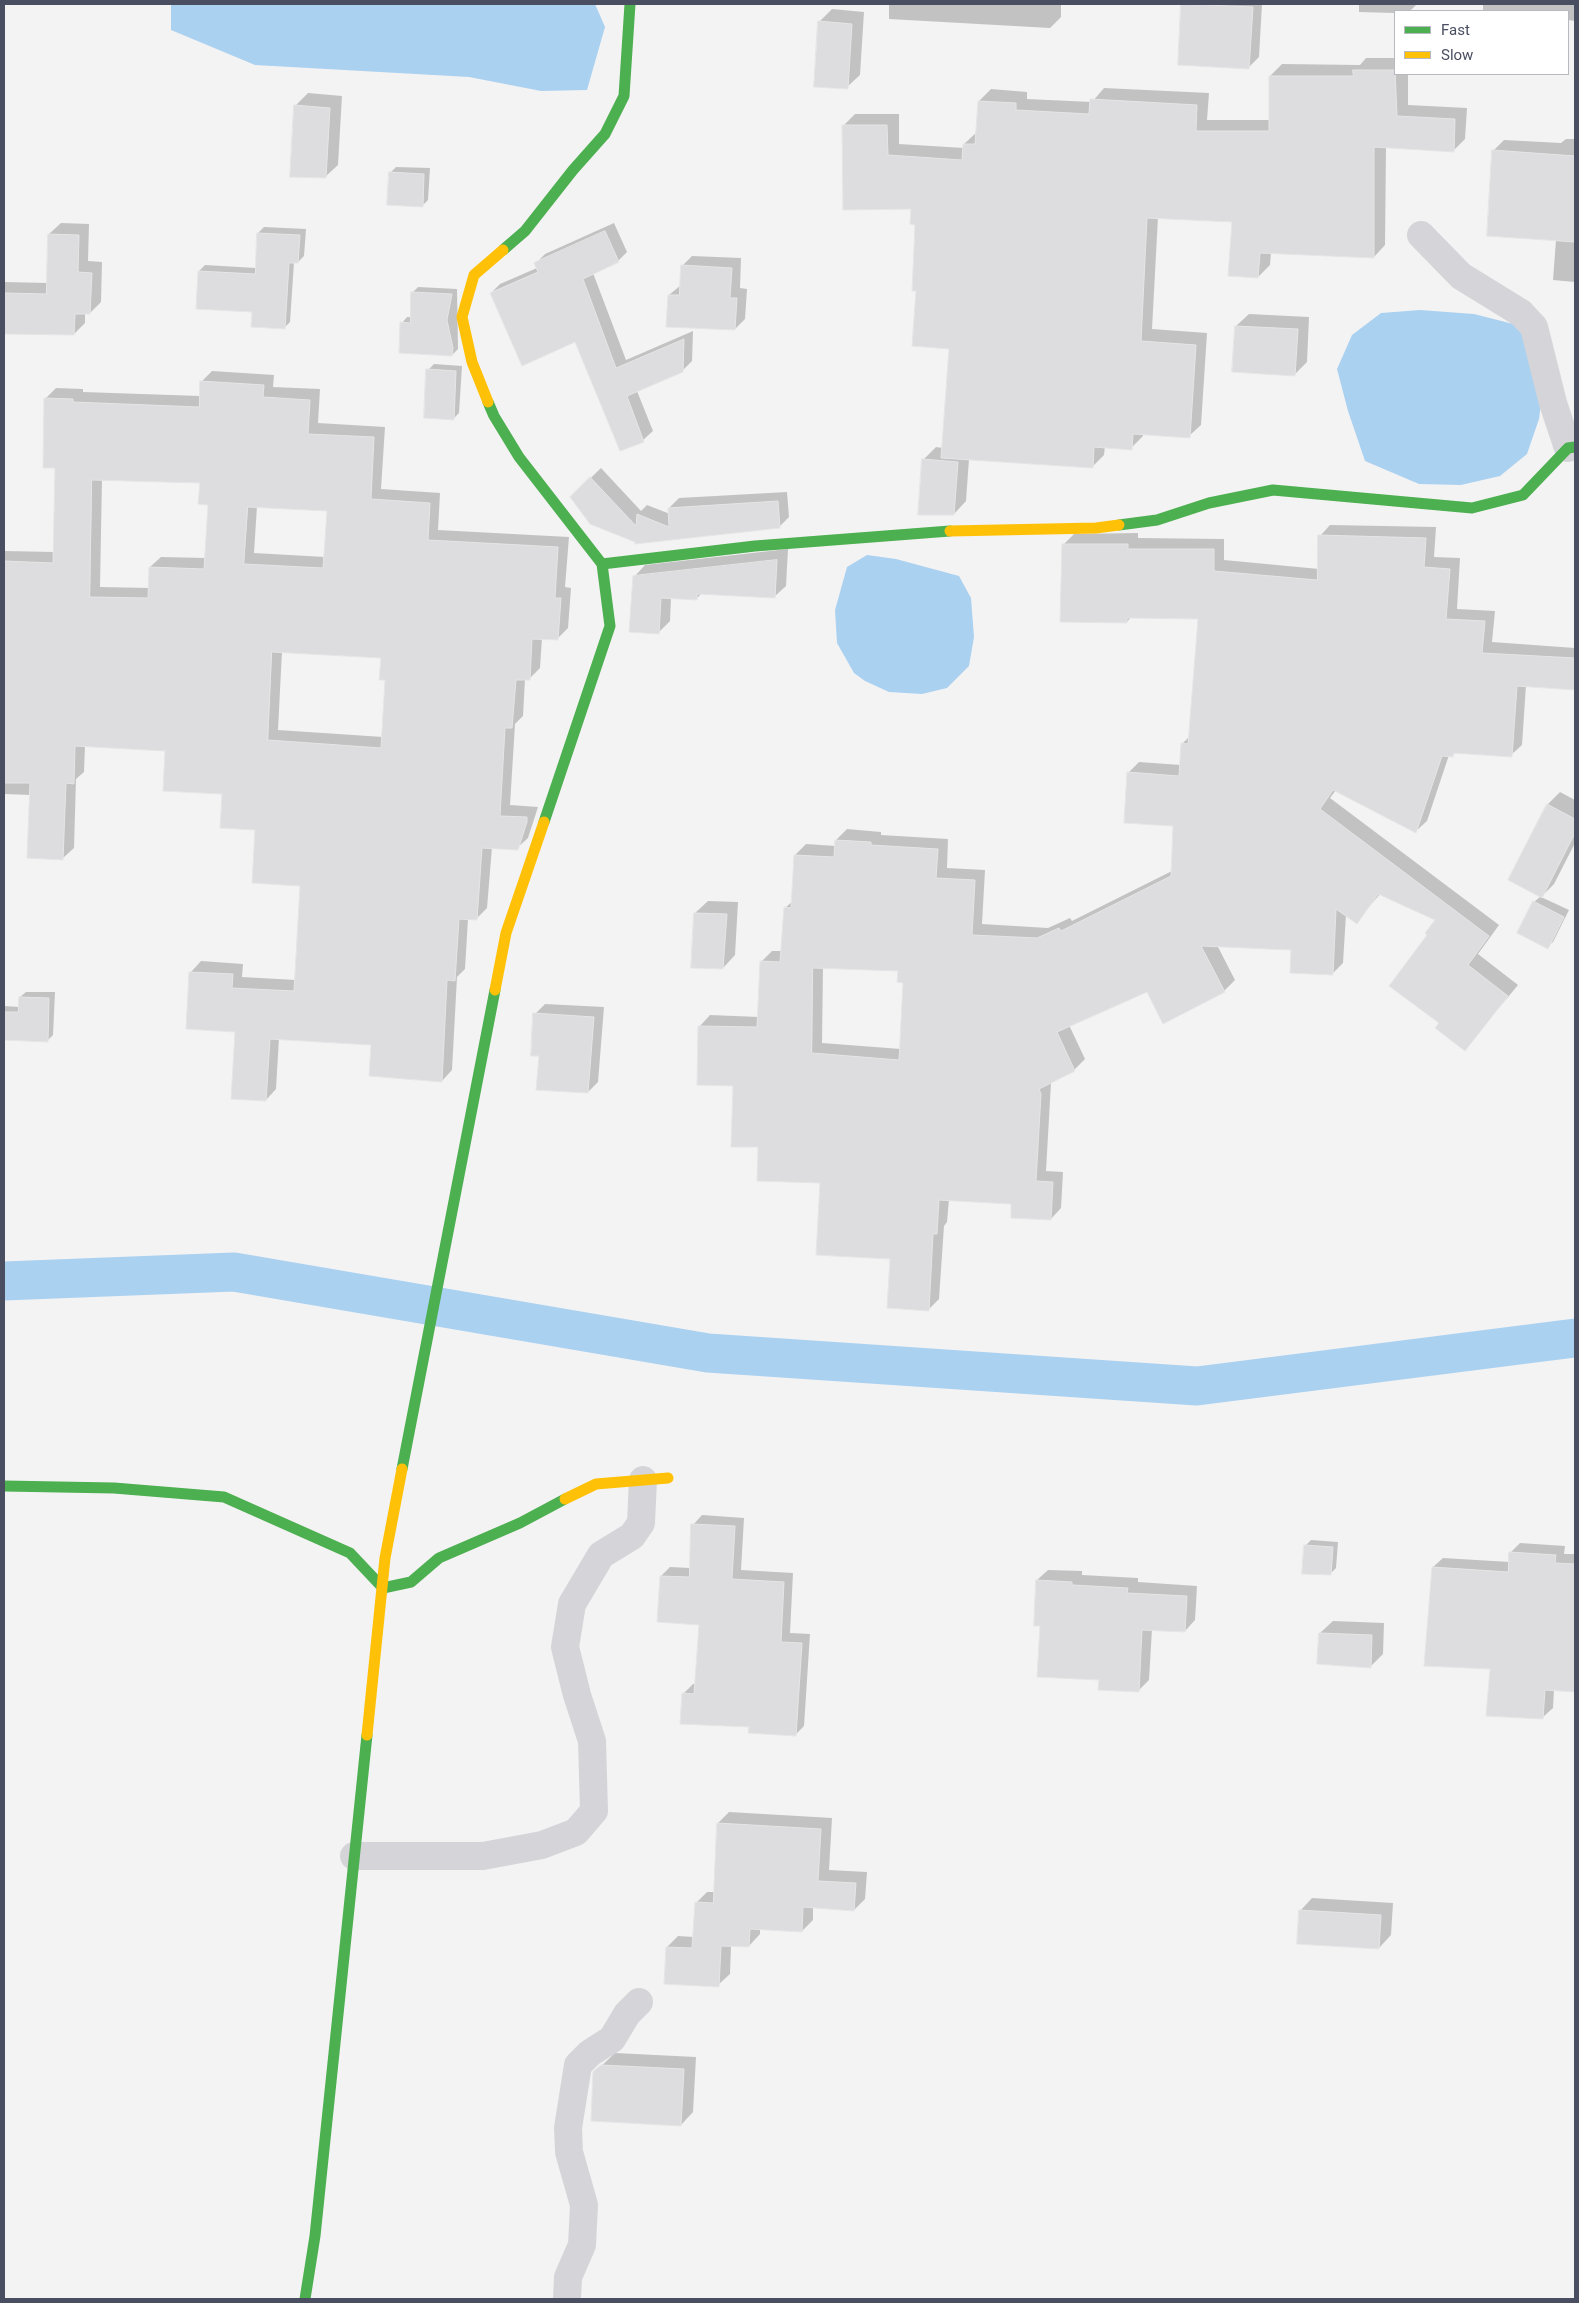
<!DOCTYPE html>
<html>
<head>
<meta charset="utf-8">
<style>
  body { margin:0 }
  #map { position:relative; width:1579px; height:2303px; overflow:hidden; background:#f4f3f3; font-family:Roboto,sans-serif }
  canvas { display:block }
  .frame { position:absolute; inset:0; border:5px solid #494f61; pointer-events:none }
  .legend { position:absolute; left:1394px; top:10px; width:175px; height:65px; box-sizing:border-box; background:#fff; border:1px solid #b6b9c0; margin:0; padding:6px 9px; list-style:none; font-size:15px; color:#494f61 }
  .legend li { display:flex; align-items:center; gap:10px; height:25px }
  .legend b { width:25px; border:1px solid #b6b9c0 }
</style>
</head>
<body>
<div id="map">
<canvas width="1579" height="2303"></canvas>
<div class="frame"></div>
<ul class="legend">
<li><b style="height:6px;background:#4caf50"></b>Fast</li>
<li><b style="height:6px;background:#ffc107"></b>Slow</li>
</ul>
</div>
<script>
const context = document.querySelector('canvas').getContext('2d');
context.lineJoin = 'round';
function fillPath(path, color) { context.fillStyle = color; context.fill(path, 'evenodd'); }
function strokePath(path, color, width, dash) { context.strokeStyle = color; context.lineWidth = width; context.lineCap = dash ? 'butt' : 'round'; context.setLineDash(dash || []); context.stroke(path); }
const water = new Path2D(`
  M171 4H595L605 27 587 90 541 91 469 77 255 65 171 30Z
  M1420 310 1474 314 1525 327 1544 381 1539 419 1527 454 1500 476 1461 485 1419 484 1365 461 1348 411 1337 369 1352 335 1381 313Z
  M867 555 896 559 959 576 971 598 974 637 969 666 947 688 922 694 889 692 865 681 854 673 837 643 835 610 847 567Z`);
const shadow = new Path2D(`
  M889 4H1061V17L1050 28 889 19Z
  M1182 4H1262L1259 57 1248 68 1179 64Z
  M1359 4H1417L1410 11H1395V13L1359 12Z
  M1483 4H1575V21L1568 20V11H1483Z
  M832 9 864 12 860 75 847 87 819 22Z
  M1575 21V69H1574Z
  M1366 58H1395V74H1408V105L1467 108 1465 139 1453 151 1386 147 1385 245 1374 257 1271 252 1270 265 1258 277 1233 221 1158 217 1152 329 1207 333 1201 425 1189 436 1143 433V436L1131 448 1105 446 1104 455 1092 467 969 459 966 501 954 514 923 460 936 447 943 448 951 348 917 290V224L912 208 843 126 855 114H899V144L964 148V144L977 132 979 101 991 89 1027 92V99L1092 102 1104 88 1209 93 1207 120H1271L1270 76 1282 64 1360 65Z
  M308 93 342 96 338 165 325 177 295 106Z
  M1566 139H1575V282L1553 280 1556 240 1493 151 1504 140 1561 143Z
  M396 167 430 168 428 200 422 206 390 173Z
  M61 223 89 224 88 261 102 262 101 302 90 313H85V323L74 334 4 332V282L48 283 49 234Z
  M614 223 627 252 618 261 593 273 626 360 693 331 692 361 682 371 637 391 653 431 643 440 576 340 491 293 500 284 537 268 536 263 545 254Z
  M264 227 306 229 304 256 298 262H294L290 322 284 328 254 311 199 271 205 265 256 268 258 233Z
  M692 256 741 258 740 288 747 289 745 319 735 329 669 295 681 285 682 266Z
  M418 287 457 289 458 349 452 355 402 323 407 317H411L412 293Z
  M1249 314 1309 317 1307 362 1295 374 1236 326Z
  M434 364 462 366 459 413 453 419 428 370Z
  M212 371 274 375 273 387 320 389 318 423 385 427 381 489 440 493 438 530 569 537 565 587 571 588 568 628 557 639 542 638 540 668 529 679H525L523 716 515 724 510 805 538 807 528 838 517 848 492 847 487 908 476 919H468L465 969 457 977 452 1070 442 1081 372 1044 279 1038 276 1089 266 1100 237 1031 191 972 201 961 243 964 242 977 296 980 301 885 257 829 223 792 166 750 85 746 84 772 76 779 74 848 63 858 31 795 4 794V551L55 552 57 467 45 399 56 388 83 389V392L200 396 201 382ZM102 479 201 481 209 503 206 558 161 557 150 567V588L100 587ZM257 506 328 510 325 557 254 553ZM282 651 382 657 387 679 383 737 278 730Z
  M601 468 641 511 647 505 670 514 669 508 679 498 787 492 789 517 779 527 636 541 571 497Z
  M1330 525 1436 527 1434 557 1460 558 1457 609 1495 611 1492 642 1575 648V689L1526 685 1522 745 1511 755 1456 752 1452 756 1449 755 1427 821 1416 831 1336 790 1330 798 1499 925 1478 954 1518 985 1465 1049 1440 1023 1429 935 1437 919 1380 894 1356 922 1346 914 1343 963 1332 974 1292 948 1217 945 1235 980 1224 991 1148 990 1069 1025 1085 1059 1074 1070 1051 1083 1046 1171 1063 1172 1061 1208 1051 1219 1013 1203 949 1199 947 1222 944 1226 939 1299 928 1310 891 1258 821 1182 759 1146 734 1085 700 1026 710 1015 759 1017 761 962 772 951H782L785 908 793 901 795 855 806 844 836 846V840L847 829 881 832V835L948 839 947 868 985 870 982 924 1048 928 1070 918 1072 921 1172 871 1174 825 1129 772 1139 762 1181 765 1182 744 1190 736 1199 617H1131L1127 622 1063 545 1074 534 1138 533V538L1224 539V560L1319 569 1320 536ZM823 967 899 969 905 981 901 1049 822 1043Z
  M788 549 786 586 774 597 702 593 696 599 671 597 670 621 659 632 634 577 645 565Z
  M1560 792 1575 800V843L1554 884 1541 897 1569 910 1553 942 1547 947 1534 902 1541 896 1548 804Z
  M708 901 738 902 735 955 723 968 695 913Z
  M26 992H55L53 1035 47 1041 4 1039V1006L20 1007V997Z
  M545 1004 604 1007 598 1082 588 1092 540 1055 535 1014Z
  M702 1515 744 1518 741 1570 793 1573 790 1633 810 1634 804 1726 795 1735 750 1726 683 1694 693 1684H696L700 1623 661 1576 670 1567 690 1568 693 1525Z
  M1311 1540 1338 1542 1336 1568 1330 1574 1305 1546Z
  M1520 1543 1565 1546 1564 1554H1575V1690L1554 1689 1553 1708 1543 1717 1491 1668 1433 1567 1443 1558 1510 1562V1553Z
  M1048 1570 1082 1571V1575L1138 1578V1582L1197 1586 1195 1620 1185 1631 1152 1629 1149 1680 1138 1691 1100 1679 1042 1625 1037 1580Z
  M1333 1621 1384 1623 1383 1654 1370 1667 1320 1633Z
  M729 1812 832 1818 829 1870 867 1872 865 1899 854 1910 813 1907V1920L802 1931 760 1929V1934L749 1946 731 1945 730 1974 718 1985 667 1947 678 1936 694 1937 696 1903 707 1892H715L718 1823Z
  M1312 1898 1393 1903 1391 1935 1379 1948 1300 1911Z
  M615 2053 696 2057 693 2112 681 2125 594 2073Z`);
const canal = new Path2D(`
  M4 1281 234 1272 708 1353 1197 1386 1575 1338`);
const building = new Path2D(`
  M1181 4 1253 7 1249 69 1178 65Z
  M818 21 852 24 848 89 814 87Z
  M1353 70H1395L1397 116 1455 119 1454 152 1374 147V258L1260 253 1258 278 1228 276 1232 222 1147 218 1141 341 1196 345 1190 438 1133 434 1132 450 1094 447 1093 468 941 458 949 349 912 346 916 291H912L915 225 910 224 911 209 843 210 842 125H887L888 155 962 160 963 144H975L978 101 1016 103V110L1089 114 1090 99 1197 105 1196 131H1269V76H1353Z
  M294 105 330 108 326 178 290 177Z
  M1492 150 1575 156V242L1487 236Z
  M389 172 424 174 423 207 387 205Z
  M605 231 619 262 583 279 616 368 684 339 683 372 627 396 644 442 620 451 575 342 522 366 490 293 538 272 534 263Z
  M257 233 300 235 298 263H289L285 329 251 327 252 312 196 309 198 271 255 274Z
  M48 234 79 235 78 272 92 273 90 314H75L74 335 4 334V293L46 294Z
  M681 265 732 268 730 298H737L735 330 666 327 668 295H679Z
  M411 292 452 294 447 320 453 348 452 356 399 353 400 322 410 323Z
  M1235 326 1298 329 1295 376 1232 372Z
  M426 369 456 371 454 420 424 418Z
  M200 381 264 385 263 397 310 400 308 434 374 437 371 499 430 503 428 540 558 547 555 598H561L558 640 532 639 530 680H516L512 728H505L500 816 527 817V822L518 850 482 848 477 920 459 919 455 981 447 980 442 1082 369 1076 371 1045 270 1039 266 1101 231 1099 235 1032 186 1029 189 972 233 974 232 988 294 991 300 886 252 883 255 830 220 828 222 794 163 791 165 751 75 746 74 784 66 783 63 860 27 858 30 783H4V561L53 563 55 468H43L44 398 73 399V402L199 407ZM92 480 200 483 198 504 208 505 204 569 149 567 148 598 90 597ZM248 507 327 511 323 568 244 564ZM272 652 381 658 379 680H385L381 748 268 740Z
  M922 459 958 462 954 515H918Z
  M590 477 636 526 637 514 669 527 668 508 778 501 780 528 635 544V542L590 524 570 497Z
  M1318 535 1426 538 1424 567 1450 569 1446 619 1485 621 1482 653 1575 658V690L1517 686 1512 757 1453 753V757L1442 756 1416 833 1333 790 1320 809 1489 936 1468 965 1508 996 1465 1051 1435 1028 1439 1023 1389 986 1427 935 1425 933 1435 920 1378 894 1357 924 1336 909 1333 975 1290 973 1291 950 1201 946 1225 992 1163 1024 1147 992 1057 1032 1075 1071 1039 1089 1041 1094 1036 1181 1053 1182 1051 1220 1011 1218V1204L939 1200 937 1234H933L929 1311 887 1308 890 1259 816 1255 820 1183 757 1181 758 1147H731L733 1086 697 1085 698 1026 757 1027 760 961 780 962 784 907 791 908 794 855 834 857 835 840 871 842V845L938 849 936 878 975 880 972 935 1037 938 1059 928 1061 931 1171 876 1173 826 1124 823 1127 772 1179 776 1181 743 1188 744 1198 619 1127 618V623L1060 622 1062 544H1128V549H1214V571L1317 580ZM813 968 898 971 897 982 903 983 899 1060 812 1053Z
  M777 560 775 598 697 594V600L661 598 659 634 629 632 633 576Z
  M1547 804 1575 819V833L1542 898 1508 880Z
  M1533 901 1564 917 1548 949 1517 933Z
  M694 913 727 914 723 969 691 968Z
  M19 997 49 998 48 1042 4 1040V1012H18Z
  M533 1013 594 1017 588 1093 536 1090 539 1056H531Z
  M691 1524 735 1526 732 1579 784 1582 781 1642 802 1643 796 1736 748 1733 749 1727 680 1724 682 1693 694 1694 699 1625 657 1622 660 1576 689 1577Z
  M1304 1545 1333 1547 1331 1575 1302 1574Z
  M1509 1552 1556 1555 1555 1563 1575 1564V1692L1545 1690 1543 1719 1486 1716 1490 1669 1424 1666 1432 1567 1508 1572Z
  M1036 1580 1072 1582V1585L1128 1588 1127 1593 1187 1596 1185 1632 1142 1630 1139 1692 1098 1690 1099 1680 1037 1677 1040 1626H1034Z
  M1319 1633 1372 1635 1371 1668 1317 1664Z
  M717 1823 821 1829 818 1881 856 1883 854 1911 803 1907 802 1932 750 1929 749 1947 721 1946 719 1987 664 1984 666 1947 692 1948 695 1902 713 1903Z
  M1299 1910 1381 1915 1379 1949 1297 1944Z
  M601 2065 684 2069 681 2126 591 2121 593 2072Z`);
const street = new Path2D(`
  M1421 235 1461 276 1521 313 1534 327 1553 403 1568 448
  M354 1856H483L542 1845 576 1832 594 1811 592 1741 577 1695 565 1647 572 1604 601 1555 632 1536 641 1523 643 1480
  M567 2299 568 2277 582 2245 584 2205 569 2152 568 2128 578 2065 590 2053 612 2039 627 2014 639 2002`);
const fast = new Path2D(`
  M503 250 525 231 573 170 605 134 624 96 630 4
  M488 402 494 416 519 457 602 564 610 626 544 822
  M1119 525 1157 520 1209 503 1273 490 1472 508 1523 495 1568 448 1575 447
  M602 564 755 546 950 531
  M402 1469 495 990
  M4 1486 114 1488 224 1497 350 1553 383 1588 411 1582 439 1558 520 1523 565 1499
  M305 2299 315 2236 367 1735`);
const slow = new Path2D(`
  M488 402 472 362 462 317 474 275 503 250
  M950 531 1096 528 1119 525
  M495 990 506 933 544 822
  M565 1499 596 1484 668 1478
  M367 1735 385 1558 402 1469`);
fillPath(water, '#abd1f1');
fillPath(shadow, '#0003');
strokePath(canal, '#abd1f1', 39);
fillPath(building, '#dddcdf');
strokePath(building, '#e5e5e6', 1);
strokePath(street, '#d5d5d9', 28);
strokePath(fast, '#4caf50', 11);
strokePath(slow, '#ffc107', 11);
</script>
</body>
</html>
